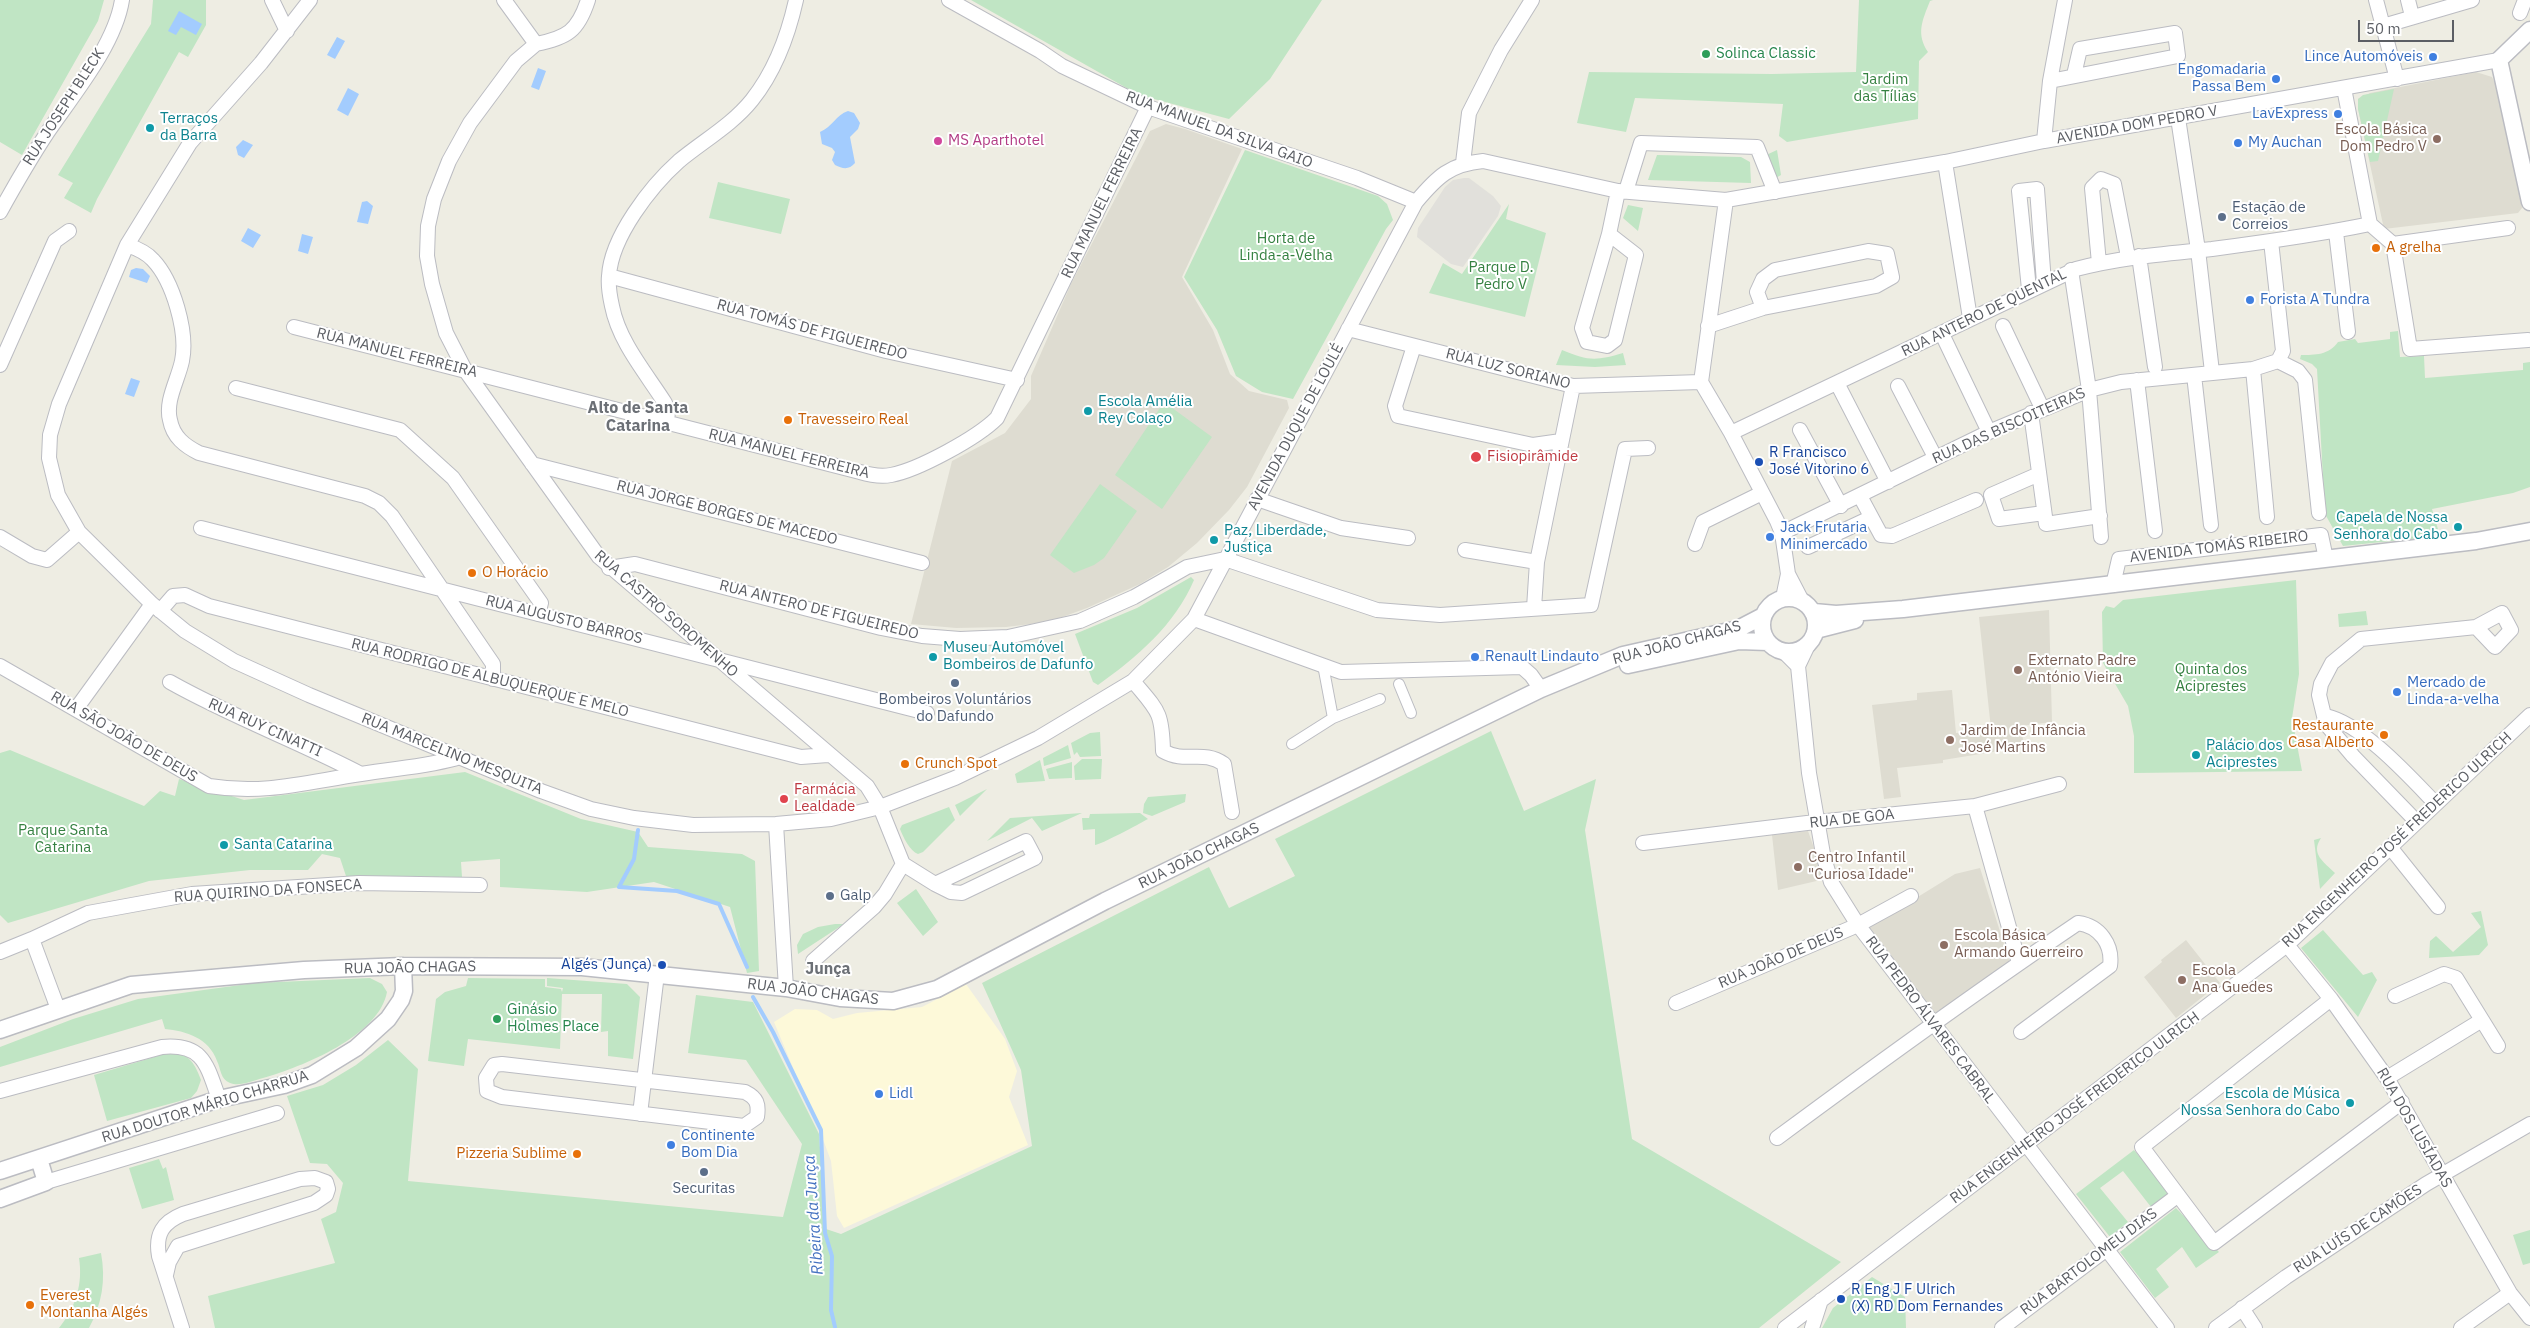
<!DOCTYPE html>
<html>
<head>
<meta charset="utf-8">
<style>
  body { margin:0 }
  #map { position:relative; width:2530px; height:1328px; overflow:hidden; background:#eeede3; font-family:"IBM Plex Sans",sans-serif }
  canvas { display:block }
  .scale { position:absolute; left:2358px; top:20px; width:96px; height:22px; box-sizing:border-box; border:2px solid #5b5e64; border-top:0; padding-left:6px; font-size:15px; line-height:18px; white-space:nowrap; color:#5b5e64; -webkit-text-stroke:4px #fff; paint-order:stroke }
</style>
</head>
<body>
<div id="map">
<canvas width="2530" height="1328"></canvas>
<div class="scale">50 m</div>
</div>
<script>
const context = document.querySelector('canvas').getContext('2d');
context.lineJoin = 'round';
function fillPath(path, color) { context.fillStyle = color; context.fill(path, 'evenodd'); }
function strokePath(path, color, width, dash) { context.strokeStyle = color; context.lineWidth = width; context.lineCap = dash ? 'butt' : 'round'; context.setLineDash(dash || []); context.stroke(path); }
function write(font, color, halo, rows, align = 'center') {
  context.font = font + ' "IBM Plex Sans",sans-serif'; context.lineWidth = 4; context.setLineDash([]); context.textBaseline = 'middle'; context.strokeStyle = halo; context.fillStyle = color; for (const [text, x, y, turn = 0] of rows) {
    context.save(); context.translate(x, y); context.rotate((+turn || 0) * Math.PI / 180); context.textAlign = isNaN(turn) ? turn : align; if (halo) context.strokeText(text, 0, 0); context.fillText(text, 0, 0); context.restore();
  }
}
const commercial = new Path2D(`
  M966 984 1005 1039 1017 1071 1009 1097 1028 1145 844 1228 837 1216 831 1161 824 1142 774 1022 795 1009 817 1010 833 1019 857 1013 922 1007Z`);
const industrial = new Path2D(`
  M1464 178H1469L1493 196 1501 206 1498 216 1463 267 1451 264 1417 237 1418 228 1445 187 1453 180Z`);
const education = new Path2D(`
  M2476 72 2492 77 2497 87 2522 208 2518 213 2384 229 2358 109V99L2370 93Z
  M1166 124 1185 129 1242 149 1182 277 1213 330 1230 374 1249 391 1287 400 1289 408 1247 487 1229 510 1197 543 1168 567 1140 584 1087 608 1057 619 1031 624 1006 627 956 628 911 624 952 461 1005 433 1031 399V376L1071 284 1150 131Z
  M2049 610 2052 722 2021 726 2024 747 1943 760V763L1897 768 1901 797 1884 799 1872 705 1917 700V693L1952 690 1956 733 1991 729 1979 617Z
  M1808 831 1825 879 1778 890 1772 835Z
  M1980 868 2010 963 1935 1013 1869 927 1955 874Z
  M2186 940 2220 983 2176 1018 2144 977 2162 962 2161 960Z`);
const green = new Path2D(`
  M0 0H104L98 21 22 155 0 142Z
  M153 0H206V25L188 57 179 52 97 199 91 213 64 198 73 183 58 175 151 24Z
  M971 0H1322L1270 79 1229 119 1139 95Z
  M1859 0H1933L1930 1C1922 21 1916 34 1928 52L1919 61 1918 119 1787 142 1779 136 1783 104 1635 98 1626 132 1577 123 1589 72 1772 74 1856 72Z
  M2394 89 2378 161 2370 162 2358 109V99L2363 95Z
  M1245 150 1378 196 1387 204 1393 220 1386 229 1293 399 1262 392 1236 376 1217 330 1184 277Z
  M1777 150 1781 175 1774 179 1764 156Z
  M1657 155 1741 157 1750 162 1751 183 1648 180Z
  M718 182 790 199 781 234 709 218Z
  M1509 204 1506 219 1546 233 1525 317 1429 293 1443 263 1462 274Z
  M1628 205 1643 208 1638 231 1623 218Z
  M2398 331 2400 357 2424 356 2425 378 2523 370V363L2530 362V487L2513 493 2432 509 2440 536 2343 546 2325 514 2317 369 2312 364 2300 359 2301 355C2315 355 2329 355 2338 342L2355 339 2358 343 2390 339V332Z
  M1562 350C1588 361 1596 361 1623 353L1626 365 1595 367 1556 365Z
  M1164 402 1212 437 1162 509 1115 475Z
  M1100 484 1137 511 1104 558 1094 565 1074 573 1050 555Z
  M1191 577 1194 580C1175 625 1136 658 1098 685L1093 682 1075 634 1137 608Z
  M2296 580 2299 674 2292 718 2302 771 2134 773V736L2128 706 2103 663 2102 612 2106 606 2114 608 2123 600Z
  M2366 611 2368 625 2339 627 2338 614Z
  M1491 731 1524 811 1596 779 1585 830 1632 1139 1841 1262 1759 1328H215L208 1296 335 1263 321 1219 336 1212 343 1183 327 1164 310 1163 287 1096 323 1085 356 1065 388 1040 418 1069 408 1181 783 1217 802 1144 746 1060 688 1053 696 995 753 1002 819 1134 826 1229 841 1234 1032 1146 1021 1070 982 983 1209 867 1229 908 1295 876 1275 839Z
  M1100 732 1101 756 1080 757 1077 752 1074 755 1071 743 1090 733Z
  M1068 745 1071 758 1044 766 1043 758Z
  M10 750 144 806 160 791 175 796 179 779 244 800 465 772 581 819 638 832 648 847 742 854 755 861 759 971 747 973 730 907 654 882 587 892 500 887V859L461 862 462 877 346 876 340 858 322 854 308 870H250L149 881 8 923 0 915V753Z
  M1082 759H1102L1101 779 1075 780 1074 766Z
  M1040 760 1045 781 1017 783 1015 774Z
  M1072 762V778L1049 779 1046 769Z
  M987 789 960 816 955 805Z
  M1186 794 1185 802 1152 816 1143 813 1144 804 1148 797Z
  M949 807 955 820 923 852 918 854C910 851 903 837 900 829L902 825Z
  M1082 813 1042 831 1032 818 987 841 1010 818Z
  M1140 813 1148 819C1139 824 1100 845 1095 845V829L1083 830 1082 818H1089L1090 814Z
  M2321 838C2310 854 2324 862 2335 873L2320 889 2314 840Z
  M916 889 938 922 923 936 897 903Z
  M2481 911 2488 945 2479 955 2429 958 2430 941 2436 936 2453 952 2481 927 2471 913Z
  M835 924H844L798 954 797 945 803 934 818 927Z
  M2323 930 2363 975 2372 972 2377 980 2358 1017 2301 948Z
  M370 978 382 984 387 992C379 1036 302 1067 263 1078 254 1080 240 1087 230 1083 220 1079 221 1069 217 1061 209 1038 186 1031 165 1029L162 1019 0 1067V1047L73 1019 138 999 255 983Z
  M468 978 545 979V987L561 989 562 992 563 988 547 986V978L627 984 640 997 633 1059 608 1056V1031L601 1032 602 994H562L560 1049 468 1039 464 1066 428 1061 436 999 445 992 466 986Z
  M171 1052C190 1054 195 1064 201 1080L197 1091 191 1098 107 1121 94 1075Z
  M2134 1150 2170 1193 2151 1207 2123 1171 2100 1188 2128 1222 2110 1237 2076 1194Z
  M159 1159 163 1169 166 1167 174 1200 142 1209 129 1168Z
  M2176 1208 2219 1252 2196 1268 2182 1247 2156 1269 2169 1287 2155 1298 2120 1252Z
  M2530 1230V1263L2523 1265 2513 1235Z
  M101 1253C106 1280 102 1304 89 1328H59C76 1307 83 1284 79 1258Z
  M1872 1277 1905 1297 1906 1328H1822L1833 1308Z`);
const water = new Path2D(`
  M179 11 202 24 196 35 181 27 176 35 168 31Z
  M337 37 345 41 335 59 327 55Z
  M538 68 546 71 539 90 531 87Z
  M348 88 359 94 348 116 337 110Z
  M848 111 854 113 860 123 858 129 850 137 855 163C849 170 843 169 835 165L832 160 835 152 832 148 822 144 820 132C832 127 836 115 848 111Z
  M243 140 253 145 244 158 238 155 236 147Z
  M367 201 373 206 368 224 357 222 362 202Z
  M248 228 261 235 253 248 241 241Z
  M302 234 313 237 308 254 298 251Z
  M136 268 143 269 150 276 147 283 129 277 131 270Z
  M131 378 140 381 134 397 125 394Z`);
const stream = new Path2D(`
  M638 830 634 859 619 887 677 891 719 904 747 967
  M753 997 773 1032 821 1130 825 1233 832 1256 831 1310 835 1327`);
const pedestrian = new Path2D(`
  M1323 665 1333 718 1380 699
  M1399 684 1411 713
  M1292 744 1333 718`);
const minor = new Path2D(`
  M272 0 287 31
  M310 0 261 63 190 143 127 245 59 404 50 435 49 458 58 495 79 532 152 604 185 631 234 661 309 695 541 791 591 809 634 818 693 825 776 824 831 819 880 807 955 778 1038 738 1133 681 1194 619 1416 202C1437 177 1450 164 1483 161L1618 191 1726 200 1945 162 2044 141 2499 60
  M504 0 536 44C567 38 578 31 588 0
  M949 0 1040 51 1062 66 1148 107 1357 178 1416 202
  M2376 0 2397 79
  M2408 0 2412 16
  M2520 13 2525 0
  M2383 26 2472 0
  M536 44 516 61 470 123 449 161 434 199 428 226 427 256 432 284 446 333 465 370 599 557 867 786 880 807 903 864 885 894 874 907 813 961
  M2050 81 2178 56 2175 33 2080 49 2074 75
  M2344 88 2370 224
  M2178 118 2198 250 2212 372
  M2044 141 2050 81 2065 0
  M1945 162 1970 318
  M1463 163 1469 113 1501 50 1532 0
  M1626 191 1641 143 1757 147 1775 192
  M1726 200 1701 382 1731 433 1777 521 1782 533 1788 574 1801 599
  M0 212C15 185 30 159 47 133 73 95 115 45 122 0
  M2370 224 2393 244 2508 228
  M2336 232 2348 332
  M1609 234 1636 255 1615 340 1607 346 1587 342 1582 328 1609 234 1618 191
  M2393 244 2410 349 2528 340
  M127 245C136 248 146 252 153 260 173 281 188 332 182 361 178 380 165 401 170 420 173 437 185 446 199 453L365 496 379 503 392 516 493 664V679
  M2139 256 2155 367
  M2099 263 2092 188 2101 179 2114 184 2128 257
  M2071 270 2089 390 2101 537
  M609 276 886 351 1017 380
  M2029 289 2019 191 2037 189 2044 283
  M1708 326 1763 308 1876 286 1892 277 1887 254 1868 251 1775 270 1763 279 1757 292 1763 308
  M2003 326 2042 408
  M294 327 860 472C870 475 880 477 891 475 918 470 977 438 997 418L1148 107
  M1348 329 1573 386 1701 382
  M1942 334 1989 432
  M1414 346 1395 406 1398 416 1533 445 1561 441
  M2278 361 2298 371 2305 380 2319 513
  M0 365 55 241 69 231
  M2253 369 2267 517
  M2194 375 2211 525
  M2137 380 2155 531
  M1837 383 1888 482
  M1898 386 1935 457
  M236 388 400 430 453 478 541 603 538 614
  M2031 413 2046 524 2100 516
  M667 423 668 411 665 403C646 373 619 342 612 306 610 297 608 285 609 276 611 237 651 186 679 161 703 141 732 125 752 100 775 71 788 36 796 0
  M1800 430 1841 506
  M1731 433 2076 269C2121 257 2166 254 2212 249 2265 242 2318 235 2370 224
  M532 464 922 563
  M2039 474 1991 495 1999 519 2044 513
  M1860 496 1881 535 1892 536 1976 500
  M1257 499 1341 528 1408 538
  M201 528 927 713
  M1782 533 1989 432 2089 390 2121 382 2253 369 2278 361 2283 351 2271 241
  M0 537 32 556 47 560 79 532
  M1695 544 1703 522 1762 493
  M1808 547 1870 518
  M1465 550 1537 562
  M609 568 635 564 881 628 922 636 960 639 1008 637 1080 621 1134 597 1187 567 1225 559 1377 610 1440 615 1591 605 1625 449 1648 448
  M2113 585 2119 559 2321 535 2326 559
  M1783 598 1788 574
  M1534 608 1537 562 1573 386
  M160 611 173 596 185 595 209 606 801 757 828 755
  M1194 619 1341 672 1522 667 1531 675 1541 689
  M1808 645 1798 666 1809 773 1823 854 1831 882 1858 925 2167 1328
  M1783 651 1798 666
  M0 666 209 786C265 795 307 782 361 774 395 768 428 767 460 757
  M1133 681C1158 711 1162 711 1163 751 1186 764 1202 749 1224 764L1232 812
  M170 682C232 717 298 741 361 774
  M76 709 152 604
  M2326 716C2362 724 2409 776 2435 803
  M1975 806 2019 963
  M2416 821 2353 756 2326 724 2319 695 2321 684 2332 663 2361 639 2476 627 2495 647 2511 630 2502 613 2476 627
  M776 824 786 988
  M1643 843 1807 823 1975 806 2059 784
  M2390 847 2438 907
  M903 864 935 884 1026 841 1035 858 962 893 951 892 935 884
  M32 939 88 913 192 894 359 883 480 885
  M2287 945 2331 999 2387 1078 2510 1293 2530 1318
  M0 952 32 939 58 1009
  M2331 999 2142 1147 2214 1243 2402 1102
  M1676 1003 1858 925 1911 896
  M2482 1020 2498 1046
  M502 1064 745 1092C757 1098 759 1104 757 1117L744 1126 502 1097 487 1091 486 1078 494 1065Z
  M2387 1078 2482 1020 2456 978 2444 974 2395 996
  M0 1091 162 1047C204 1043 207 1066 219 1099
  M640 1114 657 974
  M1777 1138C1877 1064 1976 992 2078 923 2100 926 2113 945 2110 966L2021 1032
  M46 1182 277 1113
  M166 1275 169 1262 178 1246 314 1203 326 1195 328 1189 326 1182 315 1178 300 1179 183 1214C163 1222 155 1234 159 1256L182 1328
  M2242 1308 2255 1328
  M1785 1328 2287 945 2530 715
  M1812 1328 1821 1300
  M2002 1328 2177 1196
  M2216 1328 2286 1277 2426 1184 2530 1124
  M2461 1328 2510 1293`);
const tertiary = new Path2D(`
  M2530 30 2499 60 2530 202
  M1762 625a27 27 0 1 1 54 0a27 27 0 1 1-54 0Z
  M1814 612 1836 614 1903 609 2476 541 2530 531
  M1816 630 1855 620
  M1628 665 1739 641 1768 642
  M0 1030 131 985 304 970 403 966 582 967 786 988 840 998 893 1001 937 989 1105 901 1541 689 1623 655 1738 629 1763 616
  M0 1171 219 1099 284 1085 312 1075 356 1048 388 1019 401 1000 404 991 403 966
  M0 1199 46 1182 39 1159`);
const markers = [
  [1706,54,5,"#2e9e5b"],
  [2433,57,5,"#3f7fe0"],
  [2276,79,5,"#3f7fe0"],
  [2338,114,5,"#3f7fe0"],
  [150,128,5,"#0f9aa8"],
  [2437,139,5,"#8d6e63"],
  [938,141,5,"#d1479c"],
  [2238,143,5,"#3f7fe0"],
  [2222,217,5,"#5c6f8a"],
  [2376,248,5,"#e8710a"],
  [2250,300,5,"#3f7fe0"],
  [1088,411,5,"#0f9aa8"],
  [788,420,5,"#e8710a"],
  [1476,457,6,"#e0444e"],
  [1759,462,5,"#1a4fb4"],
  [2458,527,5,"#0f9aa8"],
  [1770,537,5,"#3f7fe0"],
  [1214,540,5,"#0f9aa8"],
  [472,573,5,"#e8710a"],
  [933,657,5,"#0f9aa8"],
  [1475,657,5,"#3f7fe0"],
  [2018,670,5,"#8d6e63"],
  [955,683,5,"#5c6f8a"],
  [2397,692,5,"#3f7fe0"],
  [2384,735,5,"#e8710a"],
  [1950,740,5,"#8d6e63"],
  [2196,755,5,"#0f9aa8"],
  [905,764,5,"#e8710a"],
  [784,799,5,"#e0444e"],
  [224,845,5,"#0f9aa8"],
  [1798,867,5,"#8d6e63"],
  [830,896,5,"#5c6f8a"],
  [1944,945,5,"#8d6e63"],
  [662,965,5,"#1a4fb4"],
  [2182,980,5,"#8d6e63"],
  [497,1019,5,"#2e9e5b"],
  [879,1094,5,"#3f7fe0"],
  [2350,1103,5,"#0f9aa8"],
  [671,1145,5,"#3f7fe0"],
  [577,1154,5,"#e8710a"],
  [704,1172,5,"#5c6f8a"],
  [1841,1299,5,"#1a4fb4"],
  [30,1305,5,"#e8710a"]
];
const leisureNames = [
  ["Solinca Classic",1716,54],
  ["Ginásio",507,1010],
  ["Holmes Place",507,1027]
];
const shopNames = [
  ["Lince Automóveis",2423,57,"right"],
  ["Engomadaria",2266,70,"right"],
  ["Passa Bem",2266,87,"right"],
  ["LavExpress",2328,114,"right"],
  ["My Auchan",2248,143],
  ["Forista A Tundra",2260,300],
  ["Jack Frutaria",1780,528],
  ["Minimercado",1780,545],
  ["Renault Lindauto",1485,657],
  ["Mercado de",2407,683],
  ["Linda-a-velha",2407,700],
  ["Lidl",889,1094],
  ["Continente",681,1136],
  ["Bom Dia",681,1153]
];
const parkNames = [
  ["Jardim",1885,80],
  ["das Tílias",1885,97],
  ["Horta de",1286,239],
  ["Linda-a-Velha",1286,256],
  ["Parque D.",1501,268],
  ["Pedro V",1501,285],
  ["Quinta dos",2211,670],
  ["Aciprestes",2211,687],
  ["Parque Santa",63,831],
  ["Catarina",63,848]
];
const streetNames = [
  ["RUA JOSEPH BLECK",64,107,-57],
  ["AVENIDA DOM PEDRO V",2137,125,-10],
  ["RUA MANUEL DA SILVA GAIO",1219,130,20],
  ["RUA MANUEL FERREIRA",1102,203,-64],
  ["RUA ANTERO DE QUENTAL",1984,313,-26],
  ["RUA TOMÁS DE FIGUEIREDO",812,330,15],
  ["RUA MANUEL FERREIRA",397,353,14],
  ["RUA LUZ SORIANO",1508,369,14],
  ["RUA DAS BISCOITEIRAS",2009,426,-24],
  ["AVENIDA DUQUE DE LOULÉ",1296,427,-62],
  ["RUA MANUEL FERREIRA",789,454,14],
  ["RUA JORGE BORGES DE MACEDO",727,513,14],
  ["AVENIDA TOMÁS RIBEIRO",2219,547,-7],
  ["RUA ANTERO DE FIGUEIREDO",819,610,14],
  ["RUA CASTRO SOROMENHO",666,614,41],
  ["RUA AUGUSTO BARROS",564,620,14],
  ["RUA JOÃO CHAGAS",1677,643,-15],
  ["RUA RODRIGO DE ALBUQUERQUE E MELO",490,678,14],
  ["RUA RUY CINATTI",265,728,24],
  ["RUA SÃO JOÃO DE DEUS",124,737,30],
  ["RUA MARCELINO MESQUITA",452,754,22],
  ["RUA DE GOA",1852,819,-6],
  ["RUA ENGENHEIRO JOSÉ FREDERICO ULRICH",2397,840,-43],
  ["RUA JOÃO CHAGAS",1199,856,-26],
  ["RUA QUIRINO DA FONSECA",268,891,-4],
  ["RUA JOÃO DE DEUS",1781,958,-23],
  ["RUA JOÃO CHAGAS",410,968,-1],
  ["RUA JOÃO CHAGAS",813,992,7],
  ["RUA PEDRO ÁLVARES CABRAL",1930,1020,53],
  ["RUA DOUTOR MÁRIO CHARRUA",205,1107,-17],
  ["RUA ENGENHEIRO JOSÉ FREDERICO ULRICH",2075,1108,-37],
  ["RUA DOS LUSÍADAS",2414,1128,60],
  ["RUA LUÍS DE CAMÕES",2358,1229,-33],
  ["RUA BARTOLOMEU DIAS",2089,1262,-37]
];
const cultureNames = [
  ["Terraços",160,119],
  ["da Barra",160,136],
  ["Escola Amélia",1098,402],
  ["Rey Colaço",1098,419],
  ["Capela de Nossa",2448,518,"right"],
  ["Senhora do Cabo",2448,535,"right"],
  ["Paz, Liberdade,",1224,531],
  ["Justiça",1224,548],
  ["Museu Automóvel",943,648],
  ["Bombeiros de Dafunfo",943,665],
  ["Palácio dos",2206,746],
  ["Aciprestes",2206,763],
  ["Santa Catarina",234,845],
  ["Escola de Música",2340,1094,"right"],
  ["Nossa Senhora do Cabo",2340,1111,"right"]
];
const educationNames = [
  ["Escola Básica",2427,130,"right"],
  ["Dom Pedro V",2427,147,"right"],
  ["Externato Padre",2028,661],
  ["António Vieira",2028,678],
  ["Jardim de Infância",1960,731],
  ["José Martins",1960,748],
  ["Centro Infantil",1808,858],
  ["\"Curiosa Idade\"",1808,875],
  ["Escola Básica",1954,936],
  ["Armando Guerreiro",1954,953],
  ["Escola",2192,971],
  ["Ana Guedes",2192,988]
];
const hotelNames = [
  ["MS Aparthotel",948,141]
];
const serviceNames = [
  ["Estação de",2232,208],
  ["Correios",2232,225],
  ["Bombeiros Voluntários",955,700,"center"],
  ["do Dafundo",955,717,"center"],
  ["Galp",840,896],
  ["Securitas",704,1189,"center"]
];
const foodNames = [
  ["A grelha",2386,248],
  ["Travesseiro Real",798,420],
  ["O Horácio",482,573],
  ["Restaurante",2374,726,"right"],
  ["Casa Alberto",2374,743,"right"],
  ["Crunch Spot",915,764],
  ["Pizzeria Sublime",567,1154,"right"],
  ["Everest",40,1296],
  ["Montanha Algés",40,1313]
];
const transitNames = [
  ["R Francisco",1769,453],
  ["José Vitorino 6",1769,470],
  ["Algés (Junça)",652,965,"right"],
  ["R Eng J F Ulrich",1851,1290],
  ["(X) RD Dom Fernandes",1851,1307]
];
const healthNames = [
  ["Fisiopirâmide",1487,457],
  ["Farmácia",794,790],
  ["Lealdade",794,807]
];
const neighbourhoodNames = [
  ["Alto de Santa",638,408],
  ["Catarina",638,426],
  ["Junça",828,969]
];
const waterNames = [
  ["Ribeira da Junça",814,1215,-94]
];
fillPath(commercial, '#fdf9d9');
fillPath(industrial, '#e1e0db');
fillPath(education, '#dedcd1');
fillPath(green, '#c0e5c4');
fillPath(water, '#a3ccfe');
strokePath(stream, '#a3ccfe', 4);
strokePath(pedestrian, '#bbbcc2', 12);
strokePath(minor, '#bbbcc2', 16);
strokePath(tertiary, '#bbbcc2', 19);
strokePath(pedestrian, '#fff', 10);
strokePath(minor, '#fff', 14);
strokePath(tertiary, '#fff', 16);
for (const [x, y, r, color] of markers) { const dot = new Path2D(); dot.arc(x, y, r, 0, 2 * Math.PI); context.fillStyle = color; context.fill(dot); strokePath(dot, '#fff', 2); }
write('15px', '#27864d', '#fff', leisureNames, 'left');
write('15px', '#366cbe', '#fff', shopNames, 'left');
write('15px', '#358141', '#fff', parkNames);
write('15px', '#5b5e64', '#fff', streetNames);
write('15px', '#0d838f', '#fff', cultureNames, 'left');
write('15px', '#785e54', '#fff', educationNames, 'left');
write('15px', '#b23c85', '#fff', hotelNames, 'left');
write('15px', '#4e5e75', '#fff', serviceNames, 'left');
write('15px', '#c56008', '#fff', foodNames, 'left');
write('15px', '#164399', '#fff', transitNames, 'left');
write('15px', '#be3a42', '#fff', healthNames, 'left');
write('bold 16px', '#6c7076', '#fff', neighbourhoodNames);
write('italic 16px', '#4673c1', '#fff', waterNames);
</script>
</body>
</html>
